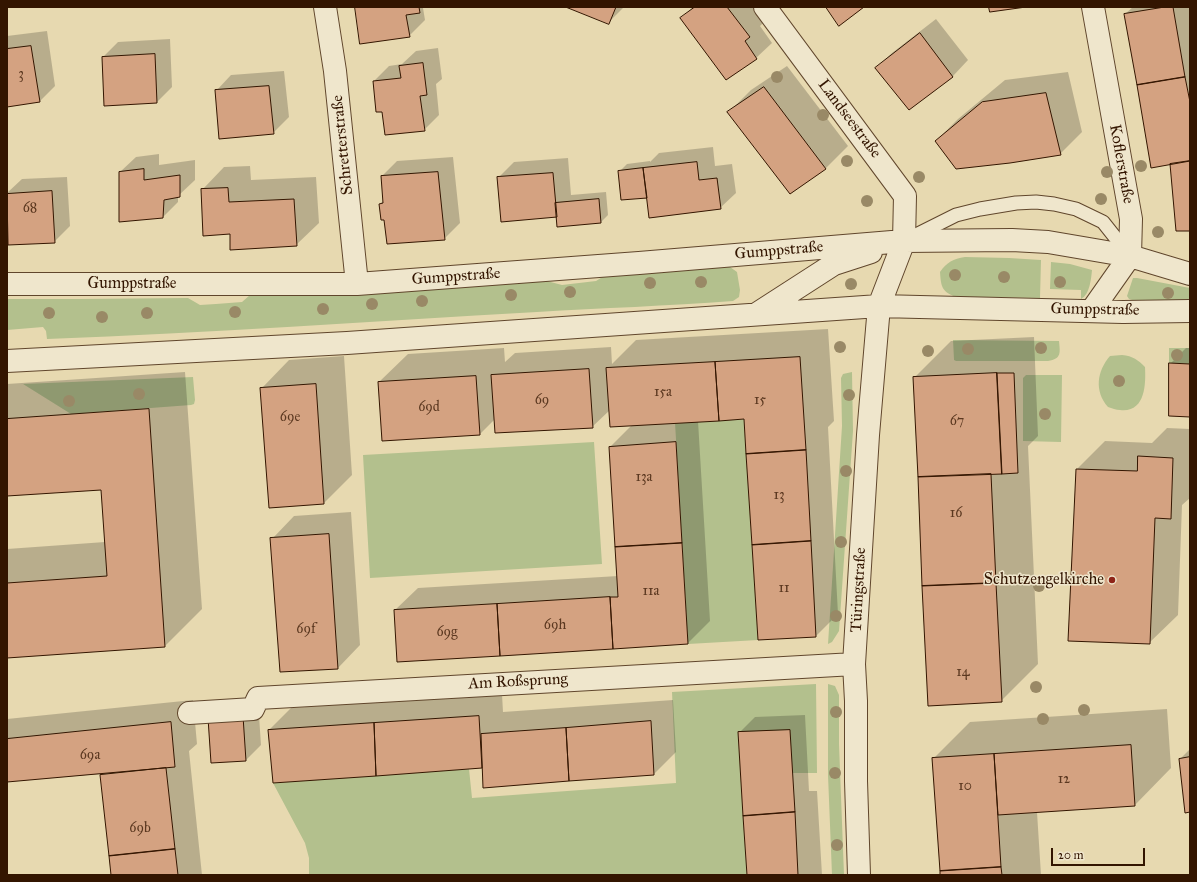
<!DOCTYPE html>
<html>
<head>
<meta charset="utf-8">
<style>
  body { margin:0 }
  #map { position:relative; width:1197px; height:882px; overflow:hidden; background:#e7d9b0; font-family:"IM FELL Great Primer",serif }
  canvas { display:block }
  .frame { position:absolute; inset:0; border:8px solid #331500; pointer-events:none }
  .scale { position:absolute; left:1051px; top:848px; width:94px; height:18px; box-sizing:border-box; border:2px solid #331500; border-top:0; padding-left:5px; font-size:12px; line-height:14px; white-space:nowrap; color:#331500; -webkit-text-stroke:3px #efe6cc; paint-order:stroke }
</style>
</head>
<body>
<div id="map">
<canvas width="1197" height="882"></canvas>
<div class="frame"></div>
<div class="scale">20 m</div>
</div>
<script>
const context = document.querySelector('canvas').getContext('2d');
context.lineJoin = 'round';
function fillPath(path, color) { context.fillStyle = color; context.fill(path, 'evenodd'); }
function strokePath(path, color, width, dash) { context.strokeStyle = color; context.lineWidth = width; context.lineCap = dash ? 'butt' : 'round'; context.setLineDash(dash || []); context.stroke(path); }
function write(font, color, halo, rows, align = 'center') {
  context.font = font + ' "IM FELL Great Primer",serif'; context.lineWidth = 3; context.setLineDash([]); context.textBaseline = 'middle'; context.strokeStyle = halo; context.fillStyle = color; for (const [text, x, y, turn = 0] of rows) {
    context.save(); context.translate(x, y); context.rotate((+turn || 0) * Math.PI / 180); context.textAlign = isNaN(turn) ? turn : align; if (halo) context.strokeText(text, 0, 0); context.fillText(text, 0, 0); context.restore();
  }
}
const green = new Path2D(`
  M965 257 1009 258 1041 260 1040 298 956 297C942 292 941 287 940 272 947 262 953 259 965 257Z
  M1051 262 1070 264 1092 270C1091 279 1090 294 1081 299V290L1050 289Z
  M730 267 737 272 740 290 739 297 733 301C668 306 602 308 537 312 373 321 210 333 47 339L46 331 43 327 7 330V299H79L188 298 200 305 216 304 242 302 250 295 296 294 543 280 562 285 596 281 604 276 625 273Z
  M1133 278H1137L1190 288V301L1132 300 1129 299 1127 296Z
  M953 340 1059 341C1060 352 1062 359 1048 361H956L954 360Z
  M1169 348H1190V364L1169 363Z
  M1122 355C1133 356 1138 360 1145 367 1146 385 1145 413 1120 410 1116 410 1112 408 1108 407 1094 391 1097 371 1110 356Z
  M852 372 853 431 839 631 832 642 828 644 842 426 841 378 843 374Z
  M1026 375H1062L1061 442 1023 441V378Z
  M193 377 195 400 194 404 191 405 71 414 23 384Z
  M744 419 758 640 688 644 675 423Z
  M594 442 602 564 370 578 363 455Z
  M816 684 817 773H792L789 730 738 733 747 875H309V858L305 843 273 783 469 769 472 798 676 783 672 692Z
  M828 684 835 686 839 695V744L844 875H832L828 775Z`);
const shadow = new Path2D(`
  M356 7H424L423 8 425 20 409 36Z
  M569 7H624L608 23Z
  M693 7H754L765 21 760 26 772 43 756 58 682 18Z
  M1133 7H1190V230L1125 14Z
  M936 19 968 60 953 76 909 109 876 68 892 53Z
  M47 31 55 86 40 101 7 106V36Z
  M170 39 172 87 157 102 103 57 118 42Z
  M438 48 442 79 436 84 439 115 424 130 383 111 374 81 389 66 402 64 416 51Z
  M787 66 848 146 826 168 790 193 729 112 751 90Z
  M284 71 289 117 273 133 216 91 231 75Z
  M1068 72 1082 132 1060 154 936 141 958 119 1005 80Z
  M713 147 715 166 732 164 736 193 720 208 647 197 619 172 627 164 650 161V162L659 153Z
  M159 154V165L195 160V180L178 196V202L163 217 120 172 136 157Z
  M453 157 460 223 444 239 385 218 380 204 384 200 382 176 397 161Z
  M568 158 571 195 606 192 608 215 601 222 557 216 498 178 514 162Z
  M250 166 251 180 316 177 319 223 296 245 231 233 202 190 224 167Z
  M67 177 70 226 54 242 9 244 7 193 22 179Z
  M828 329 834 421 828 427 838 614 816 636 745 418 698 421 710 621 688 643 395 610 418 588 618 576 610 447 632 425 610 410 592 427 495 419 480 434 379 382 408 354 504 348 505 362 515 353 611 347 612 364 636 340Z
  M1034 337 1038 436 1028 446 1038 664 1001 701 914 378 951 341Z
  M1186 348H1190V416L1170 364Z
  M344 356 352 475 324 503 270 507 261 389 289 360Z
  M185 372 202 609 165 646 7 657V549L105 542 102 489 7 495V384Z
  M1167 428 1190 429V498L1182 505 1178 615 1149 643 1077 469 1105 441 1152 443Z
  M351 512 360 645 338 668 272 539 294 516Z
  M502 694 503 712 673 700 676 752 654 774 484 787 483 767 273 782 269 730 291 708Z
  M193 700 197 744 189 751 202 875H112L101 774 7 781V719Z
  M258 701 261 745 246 760 212 762 209 718Z
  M1167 709 1171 768 1134 806 1037 812 1041 875H941L933 759 970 722Z
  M805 715 809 791H817L822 875H748L739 733 755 717Z
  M1190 749V811L1180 759Z`);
const building = new Path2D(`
  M355 7H419L420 13 406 15 410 37 360 44Z
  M566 7H616L609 24Z
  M695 7H727L750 37 745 41 757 59 726 80 680 18Z
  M826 7H864L839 26Z
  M989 7H1026L990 12Z
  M1165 7H1173L1185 77 1137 85 1124 14Z
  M920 33 953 77 909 110 875 68Z
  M31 46 40 102 7 107V49Z
  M155 54 157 103 104 106 102 57Z
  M423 63 427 95 420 96 425 131 385 135 382 112H376L373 81 401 78 399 66Z
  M1185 77 1190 102V161L1151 168 1137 85Z
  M269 86 274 134 219 139 215 90Z
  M764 87 826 169 790 194 727 112Z
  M1046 93 1061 155 1010 163 956 169 935 141 982 102Z
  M1190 161V231H1176L1170 164Z
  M697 162 699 180 717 178 721 209 649 218 643 168Z
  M643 168 647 198 621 200 618 171Z
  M144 169V180L180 175V197L164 200 163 218 119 222V172Z
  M438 172 445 240 387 244 384 220H381L379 204 383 203 381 176Z
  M553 173 557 217 501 222 497 177Z
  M228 188 229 202 294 199 297 246 230 250V234L203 236 201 189Z
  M52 191 55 243 8 245 7 194Z
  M599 199 601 223 557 227 555 203Z
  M800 357 806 450 746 454 744 419 719 421 715 362Z
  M715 362 719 421 610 427 606 368Z
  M1169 363 1190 364V417L1169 416Z
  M589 369 593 428 495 433 491 375Z
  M997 373H1014L1018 473 1002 474Z
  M997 373 1002 474 918 477 913 377Z
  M476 376 480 435 382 441 378 382Z
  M316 384 324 504 269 508 260 388Z
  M149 409 165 647 7 658V583L107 576 101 490 7 496V419Z
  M676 442 682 543 615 547 609 447Z
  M806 450 811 541 752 545 746 454Z
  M1138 456 1173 458 1171 519 1155 518 1150 644 1068 641 1076 469 1137 471Z
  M991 474 996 583 922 586 918 477Z
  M329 534 338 669 280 672 270 538Z
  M811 541 816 637 758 640 752 545Z
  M682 543 688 644 613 649 610 597H618L615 547Z
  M996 583 1002 702 928 706 922 586Z
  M610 597 613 649 500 656 497 604Z
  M497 604 500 656 397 662 394 610Z
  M243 716 246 761 211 763 208 718Z
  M479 716 482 768 376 776 374 723Z
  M651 721 654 775 569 781 566 728Z
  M171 722 175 767 7 782V739Z
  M374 723 376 776 273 783 268 730Z
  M566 728 569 781 483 788 481 734Z
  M790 730 795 812 743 816 738 732Z
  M1131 745 1135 806 998 815 994 754Z
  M994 754 1001 867 940 871 932 758Z
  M1190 757V812L1185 813 1179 759Z
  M166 768 175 849 109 856 100 775Z
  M795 812 798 875H747L743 816Z
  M175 849 178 875H111L109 856Z
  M1001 867 1002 875H940V871Z`);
const lane = new Path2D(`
  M910 238 956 215 980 209 1016 203 1036 202 1054 204 1076 209 1103 222 1130 256`);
const street = new Path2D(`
  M325 7 335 71 357 284
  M765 7 905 196 904 241 879 306 868 435 854 664 856 701V781L859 875
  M7 284H357L639 263 904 241 1012 240 1048 242 1130 256 1190 274
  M1092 310 1130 256 1131 219 1093 7
  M758 313 834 264 871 252
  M7 361 347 343 879 306 1123 312 1190 311
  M189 713 253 709 258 698 854 664`);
const trees = [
  [777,77],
  [823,115],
  [847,161],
  [1141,166],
  [1107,172],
  [919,177],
  [1101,199],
  [867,201],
  [1158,232],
  [955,275],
  [1004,277],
  [701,282],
  [1060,282],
  [650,283],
  [851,284],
  [570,292],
  [1168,293],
  [511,295],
  [422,301],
  [372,304],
  [323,309],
  [235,312],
  [49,313],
  [147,313],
  [102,317],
  [840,347],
  [1041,348],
  [968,349],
  [928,351],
  [1177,355],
  [1119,381],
  [139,394],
  [849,395],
  [69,401],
  [1045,414],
  [846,471],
  [841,542],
  [1039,586],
  [836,616],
  [1036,687],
  [1084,710],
  [836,712],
  [1043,719],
  [835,773],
  [837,845]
];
const markers = [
  [1112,580,4,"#8f2418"]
];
const numberNames = [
  ["3",21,75],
  ["68",30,209],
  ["15a",663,393],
  ["69",542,401],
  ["15",760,401],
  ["69d",429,408],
  ["69e",290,418],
  ["67",957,422],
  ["13a",644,478],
  ["13",779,496],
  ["16",956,514],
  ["11",784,589],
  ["11a",651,592],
  ["69h",555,626],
  ["69f",306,630],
  ["69g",447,633],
  ["14",963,673],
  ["69a",90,756],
  ["12",1064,780],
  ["10",965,787],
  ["69b",140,829]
];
const streetNames = [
  ["Landseestraße",849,119,53],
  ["Schretterstraße",343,145,-96],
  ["Koflerstraße",1121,164,80],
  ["Gumppstraße",779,251,-5],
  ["Gumppstraße",456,277,-4],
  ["Gumppstraße",132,284],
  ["Gumppstraße",1095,310,1],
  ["Türingstraße",859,590,-87],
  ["Am Roßsprung",518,682,-3]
];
const poiNames = [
  ["Schutzengelkirche",1104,580]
];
fillPath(green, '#b3c08d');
fillPath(shadow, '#0003');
fillPath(building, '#d4a281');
strokePath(building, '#331500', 1);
strokePath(lane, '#60462c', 15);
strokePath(street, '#60462c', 24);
strokePath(lane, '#efe6cc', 13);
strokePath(street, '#efe6cc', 22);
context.fillStyle = '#998966';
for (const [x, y] of trees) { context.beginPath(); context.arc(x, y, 6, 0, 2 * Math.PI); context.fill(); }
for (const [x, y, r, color] of markers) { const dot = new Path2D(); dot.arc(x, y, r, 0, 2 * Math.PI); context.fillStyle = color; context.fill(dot); strokePath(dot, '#efe6cc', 1.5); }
write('14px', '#5b3820', null, numberNames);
write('16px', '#331500', '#efe6cc', streetNames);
write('16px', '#331500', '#efe6cc', poiNames, 'right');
</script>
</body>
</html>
